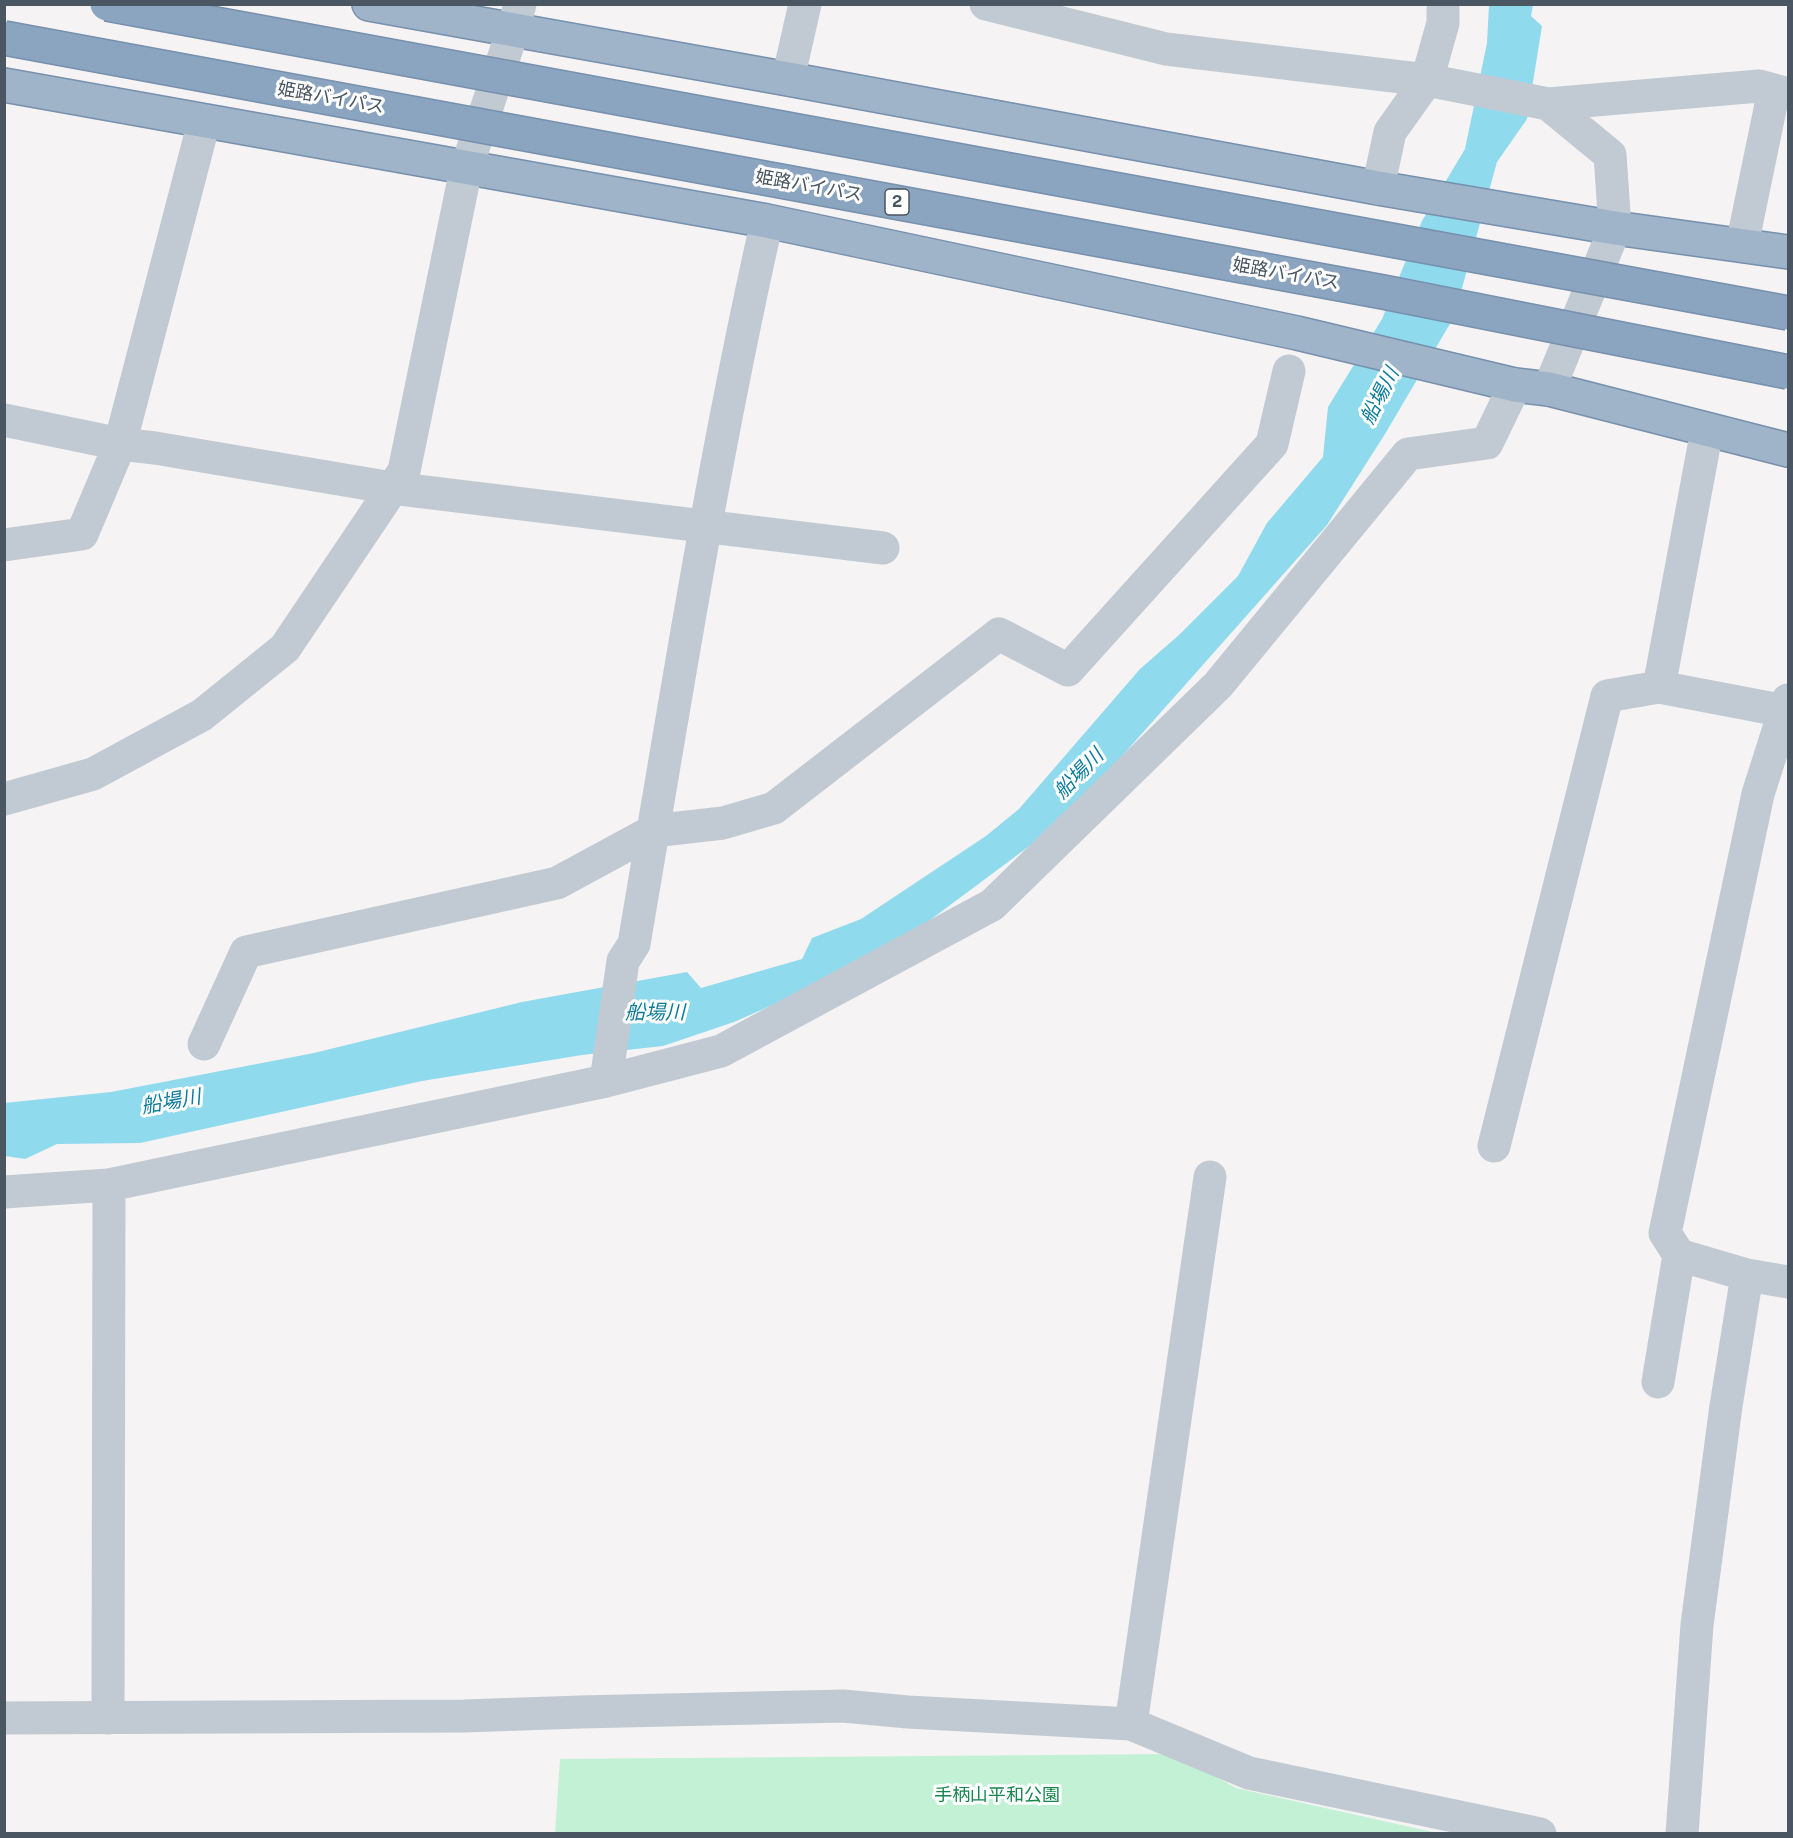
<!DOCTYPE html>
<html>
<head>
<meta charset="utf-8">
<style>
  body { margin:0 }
  #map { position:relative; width:1793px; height:1838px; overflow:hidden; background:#f5f3f3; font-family:"Public Sans",sans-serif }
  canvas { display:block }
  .frame { position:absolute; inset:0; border:6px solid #4a5661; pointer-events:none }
</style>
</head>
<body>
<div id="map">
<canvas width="1793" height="1838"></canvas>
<div class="frame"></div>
</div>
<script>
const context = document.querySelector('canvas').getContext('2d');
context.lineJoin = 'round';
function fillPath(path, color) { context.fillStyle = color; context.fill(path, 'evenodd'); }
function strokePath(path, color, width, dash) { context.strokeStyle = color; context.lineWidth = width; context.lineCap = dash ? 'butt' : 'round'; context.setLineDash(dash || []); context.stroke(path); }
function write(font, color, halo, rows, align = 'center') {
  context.font = font + ' "Public Sans","Noto Sans JP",sans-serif'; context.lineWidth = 6; context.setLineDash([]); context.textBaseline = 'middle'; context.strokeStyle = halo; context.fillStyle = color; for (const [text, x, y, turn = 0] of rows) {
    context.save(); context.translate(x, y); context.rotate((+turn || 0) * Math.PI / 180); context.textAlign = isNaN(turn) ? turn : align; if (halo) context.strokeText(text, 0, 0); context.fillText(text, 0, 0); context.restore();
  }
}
const green = new Path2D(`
  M1175 1754 1236 1788 1437 1833 555 1834 560 1759Z`);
const water = new Path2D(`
  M1489 5H1533L1531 16 1542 26 1527 119 1497 162 1454 317 1385 434 1327 525 1067 818 918 929 827 981 734 1022 663 1046 582 1055 422 1081 140 1143 57 1144 25 1159 5 1156 4 1103 111 1092 314 1053 522 1002 687 972 701 988 802 959 812 938 861 919 986 836 1019 809 1140 669 1179 635 1238 576 1267 523 1323 457 1328 407 1382 319 1422 221 1465 149 1487 43Z`);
const minor = new Path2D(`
  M986 4 1166 49 1427 80 1548 104 1759 86 1788 94
  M788 79 805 4
  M1548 104 1610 155 1615 228 1549 389
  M1378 188 1390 132 1427 80 1443 23V4
  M1742 245 1774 90
  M4 420 120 444 155 448 392 488 883 548
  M4 545 82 534 120 444 204 122
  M1659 687 1785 711
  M1788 700 1758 794 1665 1233 1679 1255 1747 1275 1788 1282
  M204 1044 246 952 557 883 653 831 723 823 774 808 999 634 1068 670 1272 444 1289 371
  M606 1081 623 961 634 944C675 703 713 460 767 221
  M1494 1146 1607 696 1659 687 1707 430
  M4 1192 109 1185 606 1081 721 1051 992 905 1218 685 1408 454 1487 443 1515 385
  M1658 1382 1679 1255
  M108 1718 109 1185
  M1131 1724 1210 1177
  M1682 1834 1697 1625 1726 1406 1747 1275`);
const tertiary = new Path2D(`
  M4 799 93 774 202 715 285 648 404 471 466 169 513 30 520 4
  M4 1718 464 1716 580 1712 843 1706 908 1712 1131 1724 1249 1773 1540 1834`);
const trunk = new Path2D(`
  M369 4 788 79 1378 188 1615 228 1788 252
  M4 85 767 221 1297 333 1515 385 1549 389 1788 450`);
const motorwayBridge = new Path2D(`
  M107 4 1788 313
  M4 38 1383 292 1788 372`);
const shields = [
  [897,202,24]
];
const shieldNames = [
  ["2",897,202]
];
const streetNames = [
  ["姫路バイパス",331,98,10],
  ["姫路バイパス",809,186,10],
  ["姫路バイパス",1286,274,10]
];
const parkNames = [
  ["手柄山平和公園",997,1795]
];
const waterNames = [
  ["船場川",1380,396,-63],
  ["船場川",1079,774,-46],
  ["船場川",655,1013],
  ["船場川",171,1102,-10]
];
fillPath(green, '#c3f1d5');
fillPath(water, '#90daee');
strokePath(trunk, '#7690ad', 36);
strokePath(minor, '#c1cad2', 33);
strokePath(tertiary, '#c1cad2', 33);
strokePath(trunk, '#9fb4c9', 33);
strokePath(motorwayBridge, '#7690ad', 36, []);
strokePath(motorwayBridge, '#8ba5c1', 33);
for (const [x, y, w] of shields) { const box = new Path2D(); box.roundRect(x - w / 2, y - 13, w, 26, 4.5); context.fillStyle = '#fff'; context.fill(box); strokePath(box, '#4a5661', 1.5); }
write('bold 16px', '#4a5661', null, shieldNames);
write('18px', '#4a5661', '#fff', streetNames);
write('18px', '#17864f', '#fff', parkNames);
write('italic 20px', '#0c7c9b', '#fff', waterNames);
</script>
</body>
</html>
